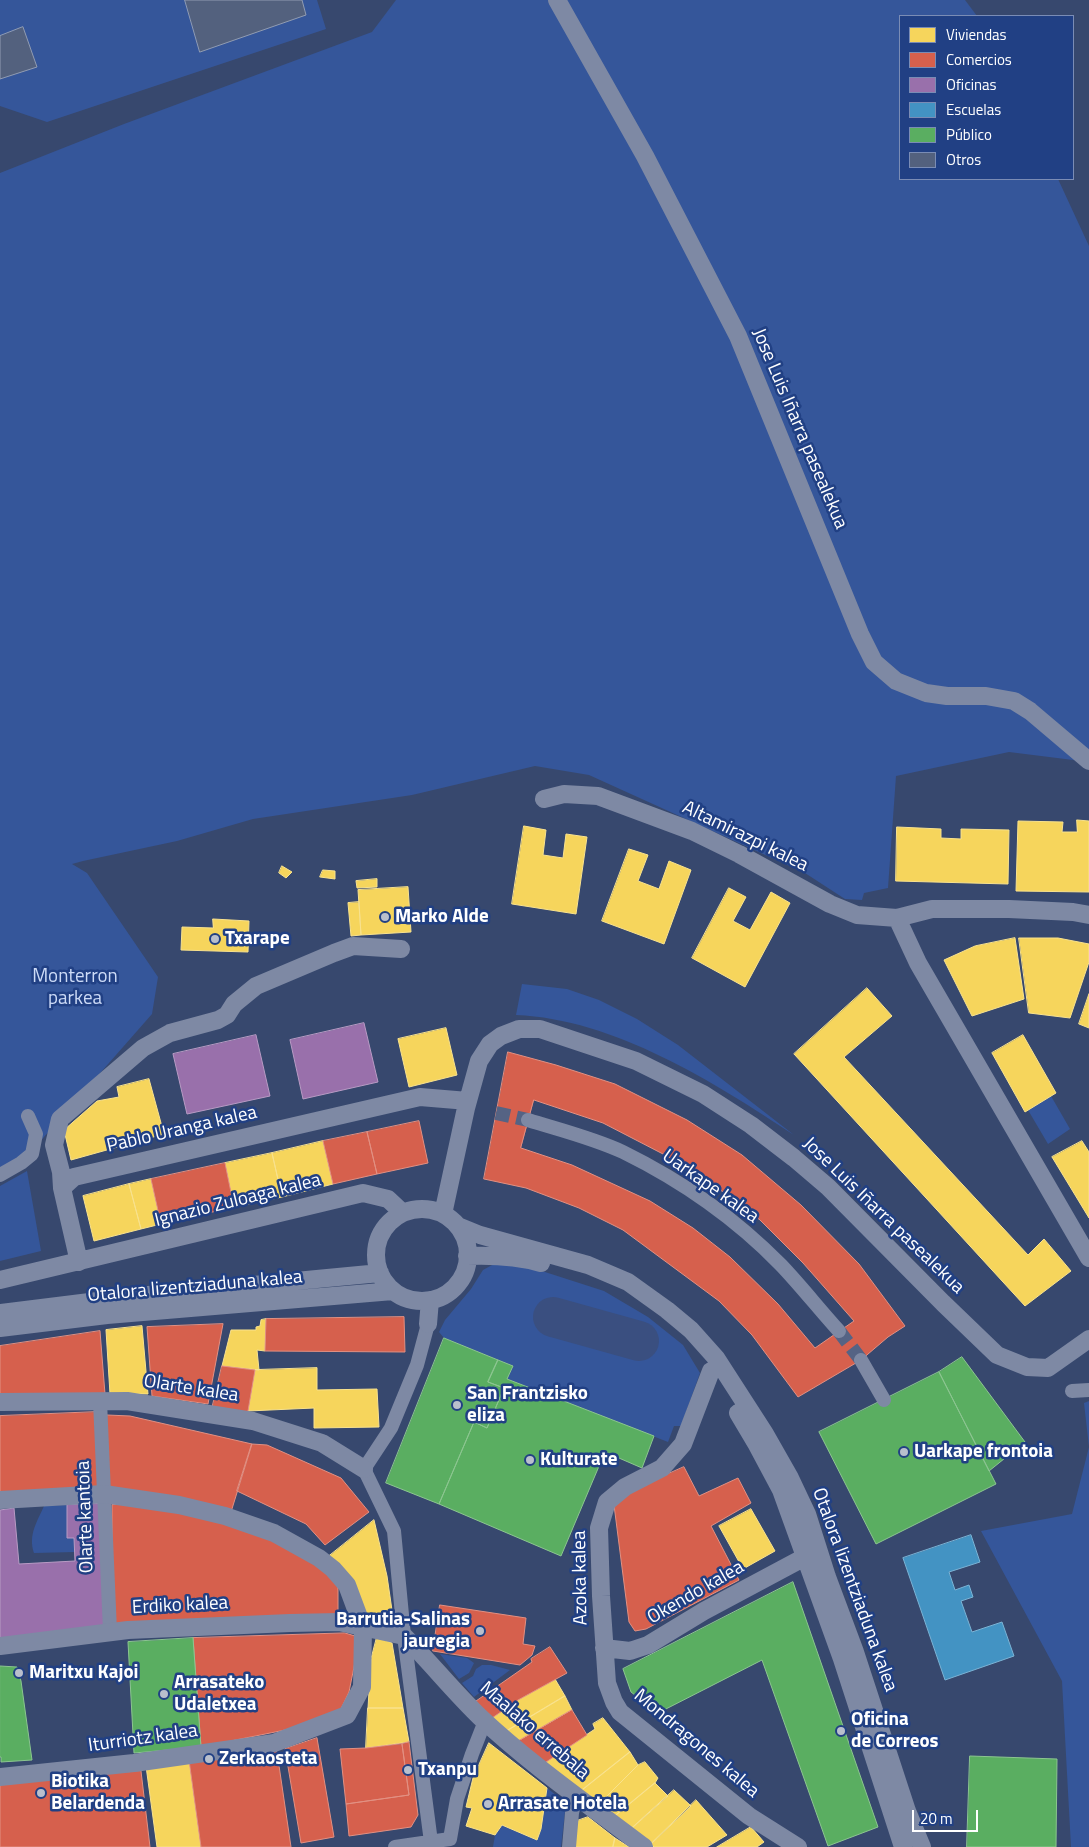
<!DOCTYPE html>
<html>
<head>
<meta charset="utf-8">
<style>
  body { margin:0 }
  #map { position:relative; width:1089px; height:1847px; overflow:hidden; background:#37486e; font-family:"Titillium Web",sans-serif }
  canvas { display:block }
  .legend { position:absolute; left:899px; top:15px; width:175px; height:165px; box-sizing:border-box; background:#214084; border:1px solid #7a8cb5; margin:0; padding:6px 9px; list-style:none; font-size:15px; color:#fff }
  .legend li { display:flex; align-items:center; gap:10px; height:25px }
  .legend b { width:25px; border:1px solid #7a8cb5 }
  .scale { position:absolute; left:912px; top:1810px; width:66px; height:22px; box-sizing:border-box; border:2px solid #fff; border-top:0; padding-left:6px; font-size:15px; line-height:18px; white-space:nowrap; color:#fff; -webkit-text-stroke:4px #214084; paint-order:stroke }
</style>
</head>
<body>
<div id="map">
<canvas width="1089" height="1847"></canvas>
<ul class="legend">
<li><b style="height:14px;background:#f6d55c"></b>Viviendas</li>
<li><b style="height:14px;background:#d6604d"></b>Comercios</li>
<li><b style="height:14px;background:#9970ab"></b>Oficinas</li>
<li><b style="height:14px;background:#4393c3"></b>Escuelas</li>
<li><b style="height:14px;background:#5aae61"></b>Público</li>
<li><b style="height:14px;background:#53617e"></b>Otros</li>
</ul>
<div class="scale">20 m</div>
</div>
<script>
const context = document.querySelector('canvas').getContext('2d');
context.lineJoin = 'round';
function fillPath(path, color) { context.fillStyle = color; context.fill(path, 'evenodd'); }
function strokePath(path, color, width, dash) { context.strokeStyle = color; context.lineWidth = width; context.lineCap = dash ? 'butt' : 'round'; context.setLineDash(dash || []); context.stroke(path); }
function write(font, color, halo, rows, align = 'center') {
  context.font = font + ' "Titillium Web",sans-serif'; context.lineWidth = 5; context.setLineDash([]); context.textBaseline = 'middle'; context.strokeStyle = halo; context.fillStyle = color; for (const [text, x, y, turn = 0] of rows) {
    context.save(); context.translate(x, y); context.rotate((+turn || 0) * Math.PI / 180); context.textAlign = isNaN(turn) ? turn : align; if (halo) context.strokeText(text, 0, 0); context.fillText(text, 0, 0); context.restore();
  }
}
const green = new Path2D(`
  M0 0H317L326 29 47 122 0 106Z
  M396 0H965L977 16H900V179H1058L1089 246V762L1009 752 896 776 888 888 864 893 862 900 845 899 805 873 589 775 535 766 412 795 253 819 177 841 83 861 72 864 87 873 158 977 152 1014 22 1162 0 1172V173L124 124 372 32Z
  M522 984 567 989 599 1000 637 1019 678 1045 794 1135C714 1082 614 1019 516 1015Z
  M1051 1096 1070 1129 1048 1144 1028 1110Z
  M27 1171 41 1251 0 1261V1186Z
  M514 1262 604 1291 648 1317 683 1345 700 1373 681 1426H674L668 1442 507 1379 513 1366 444 1338 439 1332 445 1320 471 1289 483 1270 494 1264Z
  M1089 1401V1847H1071L1062 1681 981 1531 1072 1514 1089 1447 1084 1403Z
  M67 1505V1538H74L75 1552 34 1553C28 1535 37 1522 44 1506Z
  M440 1654 467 1658 474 1663 469 1673 459 1679Z
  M482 1665H491L510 1670 474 1697 462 1683 473 1676 476 1669Z
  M547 1788 566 1803 561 1847H493L495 1835 502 1825 537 1839 541 1829Z`);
const homes = new Path2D(`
  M1077 820 1089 821V892L1016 891 1018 821 1063 822 1062 832H1077Z
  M524 826 546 830 543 855 563 858 566 834 587 837 576 914 512 904Z
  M897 827 941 829V838L961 839V829L1009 830 1008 884 896 881Z
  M629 849 648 855 638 881 659 889 669 861 691 870 664 944 602 921Z
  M282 866 292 872 286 878 279 873Z
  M323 870 335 871V879L320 877Z
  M377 879V887L357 888 356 881Z
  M408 887 411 932 361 935 358 890Z
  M729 888 746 897 733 921 750 930 771 892 790 903 745 987 692 958Z
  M359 902 361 935 351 936 348 903Z
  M213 919 249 921 248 952 181 950 182 927 213 928Z
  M1015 938 1024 999 972 1016 944 960 975 946Z
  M1019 938H1058L1089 944V962L1070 1018 1029 1013Z
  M867 988 892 1016 844 1057 1028 1255 1044 1239 1071 1271 1025 1306 794 1054Z
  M1089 994V1028L1079 1024Z
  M446 1028 457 1075 409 1087 398 1039Z
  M1023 1035 1056 1093 1025 1112 992 1053Z
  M149 1079 164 1134 71 1160 64 1130 97 1101 119 1097 117 1087Z
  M323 1141 333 1184 282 1197 272 1153Z
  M1082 1141 1089 1152V1218L1052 1157Z
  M272 1153 282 1197 234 1207 225 1163Z
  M151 1179 161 1224 141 1229 129 1184Z
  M129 1184 141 1229 94 1241 83 1196Z
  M266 1319 265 1351 257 1350 259 1370 222 1366 231 1330H256V1327L260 1326 261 1320Z
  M142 1326 148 1394H110L106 1330Z
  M317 1368V1390L377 1389 379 1427 314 1428V1408L248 1411 255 1370Z
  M751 1509 775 1551 743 1569 719 1526Z
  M374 1520 387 1576 394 1624 366 1622 328 1557Z
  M377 1637 392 1643 403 1708H368L371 1659Z
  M555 1679 565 1696 505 1732 492 1718 518 1700Z
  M565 1696 572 1710 517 1742 505 1732Z
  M368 1708H403L409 1742 366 1748Z
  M603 1718 630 1752 581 1791 543 1764 595 1729 593 1724Z
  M489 1743 547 1788 541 1829 537 1840 502 1825 495 1835 466 1826 472 1808 466 1807 473 1778Z
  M630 1752 638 1765 598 1805 581 1791Z
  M189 1760 201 1847H157L146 1766Z
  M645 1762 658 1778 655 1783 615 1816 598 1805 638 1765Z
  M655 1783 668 1796 631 1829 615 1816Z
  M674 1790 691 1806 651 1844 631 1829Z
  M696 1800 727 1835 707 1847H654L651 1844Z
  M588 1817 615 1838 613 1847H573L574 1822Z
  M751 1827 764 1842 757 1847H717Z
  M615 1838 629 1847H613Z`);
const shops = new Path2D(`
  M508 1052 556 1065 615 1084 687 1120 742 1155 801 1205 859 1264 905 1326 888 1337 861 1360 798 1397 752 1335 719 1301 623 1230 579 1208 526 1188 484 1179ZM534 1100 603 1123 694 1170 760 1220 803 1263 854 1321 815 1348 778 1304 730 1257 693 1228 650 1201 572 1165 521 1148Z
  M419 1121 428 1163 377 1174 367 1132Z
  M367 1132 377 1174 333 1184 323 1141Z
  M225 1163 234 1207 161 1224 151 1179Z
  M404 1317 405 1352 265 1351 266 1319Z
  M223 1324 208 1404 152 1396 147 1327Z
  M100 1331 105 1394 0 1396V1346Z
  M222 1366 255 1370 248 1411 242 1414 212 1409Z
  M97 1412 99 1488 0 1494V1416Z
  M107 1415 130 1416 252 1444 231 1512 108 1488Z
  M252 1444 267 1445 341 1478 369 1512 325 1545 306 1524 237 1491Z
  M684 1467 699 1496 738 1478 751 1503 711 1526 739 1580 646 1629 635 1631 629 1622 614 1505 625 1493Z
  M135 1504 206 1518 263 1535 294 1551 338 1580V1618L112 1625V1505Z
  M440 1605 526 1618 523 1644 535 1646 532 1655 520 1665 433 1651Z
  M345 1633 355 1636 358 1647 349 1692 339 1713 285 1730 201 1747 193 1638Z
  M550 1647 567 1673 518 1700 492 1718 476 1701 532 1662 531 1659Z
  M572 1710 587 1735 543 1764 517 1742Z
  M317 1738 334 1837 301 1843 285 1749Z
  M409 1742 418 1815 411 1827 349 1836 346 1804 409 1795 402 1744Z
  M402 1744 409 1795 346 1804 340 1749 366 1748Z
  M277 1752 291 1847H201L189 1760Z
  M141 1771 150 1847H0V1783Z`);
const offices = new Path2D(`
  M364 1023 378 1082 303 1099 290 1040Z
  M256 1035 270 1096 187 1114 173 1054Z
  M99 1504 105 1626 0 1639V1510L14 1508 19 1564 75 1561 74 1538H67V1505Z`);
const schools = new Path2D(`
  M971 1535 980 1562 949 1572 955 1590 969 1585 973 1597 961 1601 972 1632 1002 1622 1014 1656 945 1680 903 1558Z`);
const public = new Path2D(`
  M444 1338 498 1360 488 1382 504 1388 487 1428 474 1422 439 1504 386 1483Z
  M962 1357 1025 1442 989 1471 939 1372Z
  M498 1360 513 1366 507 1379 654 1436 642 1468 605 1452 561 1556 439 1504 474 1422 487 1428 504 1388 488 1382Z
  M939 1372 996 1484 876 1544 819 1432Z
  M793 1582 878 1827 828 1846 762 1660 658 1713 631 1692 623 1669Z
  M193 1638 201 1747 134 1753 128 1642Z
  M0 1666 17 1667 21 1681 32 1760 1 1762V1757H0Z
  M970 1756 1057 1759 1056 1847H967Z`);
const river = new Path2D(`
  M553 1317 639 1341`);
const building = new Path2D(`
  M185 0H302L306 15 200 52Z
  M23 27 37 67 0 79V36Z`);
const pedestrianTunnel = new Path2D(`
  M496 1113 528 1120
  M839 1331 861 1360`);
const pedestrian = new Path2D(`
  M528 1120C560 1130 593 1138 623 1152 680 1180 736 1219 781 1265 801 1286 819 1309 839 1331
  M0 1175 21 1163 32 1154 36 1134 28 1116
  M428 1324 417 1365 391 1428 364 1469 394 1531 404 1636 431 1842
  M861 1360 884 1400
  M1072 1391 1089 1390
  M100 1401 110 1631
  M395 1847 450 1839 457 1799 472 1754 485 1721
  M569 1847 572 1813 576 1796`);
const minor = new Path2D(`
  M557 0 645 156 738 336 860 634 874 662 896 681 926 693 947 696H986L1014 701 1030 711 1089 761
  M544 799 564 794 598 796 692 831 739 854 830 904 857 915 897 918
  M1089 915 1073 912 1009 909H932L897 918 918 963 1089 1258
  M62 1188 61 1172 54 1145 60 1119 143 1048 170 1033 218 1020 227 1015 234 1004 256 986 334 953 353 946 401 949
  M376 1255a46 46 0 1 1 92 0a46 46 0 1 1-92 0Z
  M443 1214 466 1108 479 1061 490 1044 501 1036 519 1029H540L636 1061 703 1094 751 1125 794 1158 828 1187 943 1303 997 1355 1027 1367 1048 1368 1089 1339
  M458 1226 480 1235 588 1265 628 1282 667 1310 691 1330 716 1358 765 1434 790 1478 807 1514 827 1577 855 1652 907 1811 922 1847
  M467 1256C493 1255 517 1256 541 1263
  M79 1262 62 1188 74 1177 420 1097 468 1101
  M0 1280 363 1193 388 1199 403 1213
  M0 1313 138 1296 380 1273
  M428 1324 430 1300
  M0 1328 107 1315 393 1291
  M711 1371 683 1444 662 1468 625 1487 607 1502 599 1528 601 1596 607 1683 614 1702 620 1712 749 1816 798 1847
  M0 1402 127 1401 253 1421 322 1443 364 1469
  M738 1413 757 1445 781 1490 842 1659 903 1847
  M0 1500 104 1494 179 1505 225 1516 274 1533 319 1558 333 1569 347 1585 363 1628 362 1687 347 1715 274 1743 134 1763 0 1777
  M0 1646 128 1630 290 1623 339 1622 404 1636C430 1662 454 1692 480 1717 531 1765 589 1805 644 1847
  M604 1648 630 1651 648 1645 704 1611 805 1557`);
const markers = [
  [385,917,5,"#b9bfcc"],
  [215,939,5,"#b9bfcc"],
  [457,1405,5,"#b9bfcc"],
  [904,1452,5,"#b9bfcc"],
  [530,1460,5,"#b9bfcc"],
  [480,1631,5,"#b9bfcc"],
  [19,1673,5,"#b9bfcc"],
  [164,1694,5,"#b9bfcc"],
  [841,1731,5,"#b9bfcc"],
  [209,1759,5,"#b9bfcc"],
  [408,1770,5,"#b9bfcc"],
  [41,1793,5,"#b9bfcc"],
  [488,1804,5,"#b9bfcc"]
];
const streetNames = [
  ["Jose Luis Iñarra pasealekua",799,429,67],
  ["Altamirazpi kalea",745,837,26],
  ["Pablo Uranga kalea",182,1130,-13],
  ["Uarkape kalea",710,1187,35],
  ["Ignazio Zuloaga kalea",238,1201,-14],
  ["Jose Luis Iñarra pasealekua",883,1216,44],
  ["Otalora lizentziaduna kalea",195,1287,-5],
  ["Olarte kalea",191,1389,9],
  ["Olarte kantoia",86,1517,-92],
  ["Azoka kalea",581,1578,-91],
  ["Otalora lizentziaduna kalea",854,1590,70],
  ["Okendo kalea",696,1593,-30],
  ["Erdiko kalea",180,1606,-3],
  ["Maalako errebala",534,1731,41],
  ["Iturriotz kalea",143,1739,-8],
  ["Mondragones kalea",696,1744,40]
];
const poiNames = [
  ["Marko Alde",395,917],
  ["Txarape",225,939],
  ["San Frantzisko",467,1394],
  ["eliza",467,1416],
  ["Uarkape frontoia",914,1452],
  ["Kulturate",540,1460],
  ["Barrutia-Salinas",470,1620,"right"],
  ["jauregia",470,1642,"right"],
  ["Maritxu Kajoi",29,1673],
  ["Arrasateko",174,1683],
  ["Udaletxea",174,1705],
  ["Oficina",851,1720],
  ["de Correos",851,1742],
  ["Zerkaosteta",219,1759],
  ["Txanpu",418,1770],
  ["Biotika",51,1782],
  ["Belardenda",51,1804],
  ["Arrasate Hotela",498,1804]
];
const parkNames = [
  ["Monterron",75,977],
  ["parkea",75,999]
];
fillPath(green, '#35569a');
fillPath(homes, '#f6d55c');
strokePath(homes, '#f9e28d', 1);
fillPath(shops, '#d6604d');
strokePath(shops, '#e29082', 1);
fillPath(offices, '#9970ab');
strokePath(offices, '#b89bc4', 1);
fillPath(schools, '#4393c3');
strokePath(schools, '#7bb3d5', 1);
fillPath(public, '#5aae61');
strokePath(public, '#8cc690', 1);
strokePath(river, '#3a4f80', 40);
fillPath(building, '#53617e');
strokePath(building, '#919cb2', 1);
strokePath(pedestrianTunnel, '#556384', 14, [14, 7]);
strokePath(pedestrian, '#7e89a4', 14);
strokePath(minor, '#7e89a4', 18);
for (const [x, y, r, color] of markers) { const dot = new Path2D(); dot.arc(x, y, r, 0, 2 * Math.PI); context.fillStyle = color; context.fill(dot); strokePath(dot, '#214084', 2); }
write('19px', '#fff', '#214084', streetNames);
write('bold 19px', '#fff', '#214084', poiNames, 'left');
write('19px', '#cddbf7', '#214084', parkNames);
</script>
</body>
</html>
